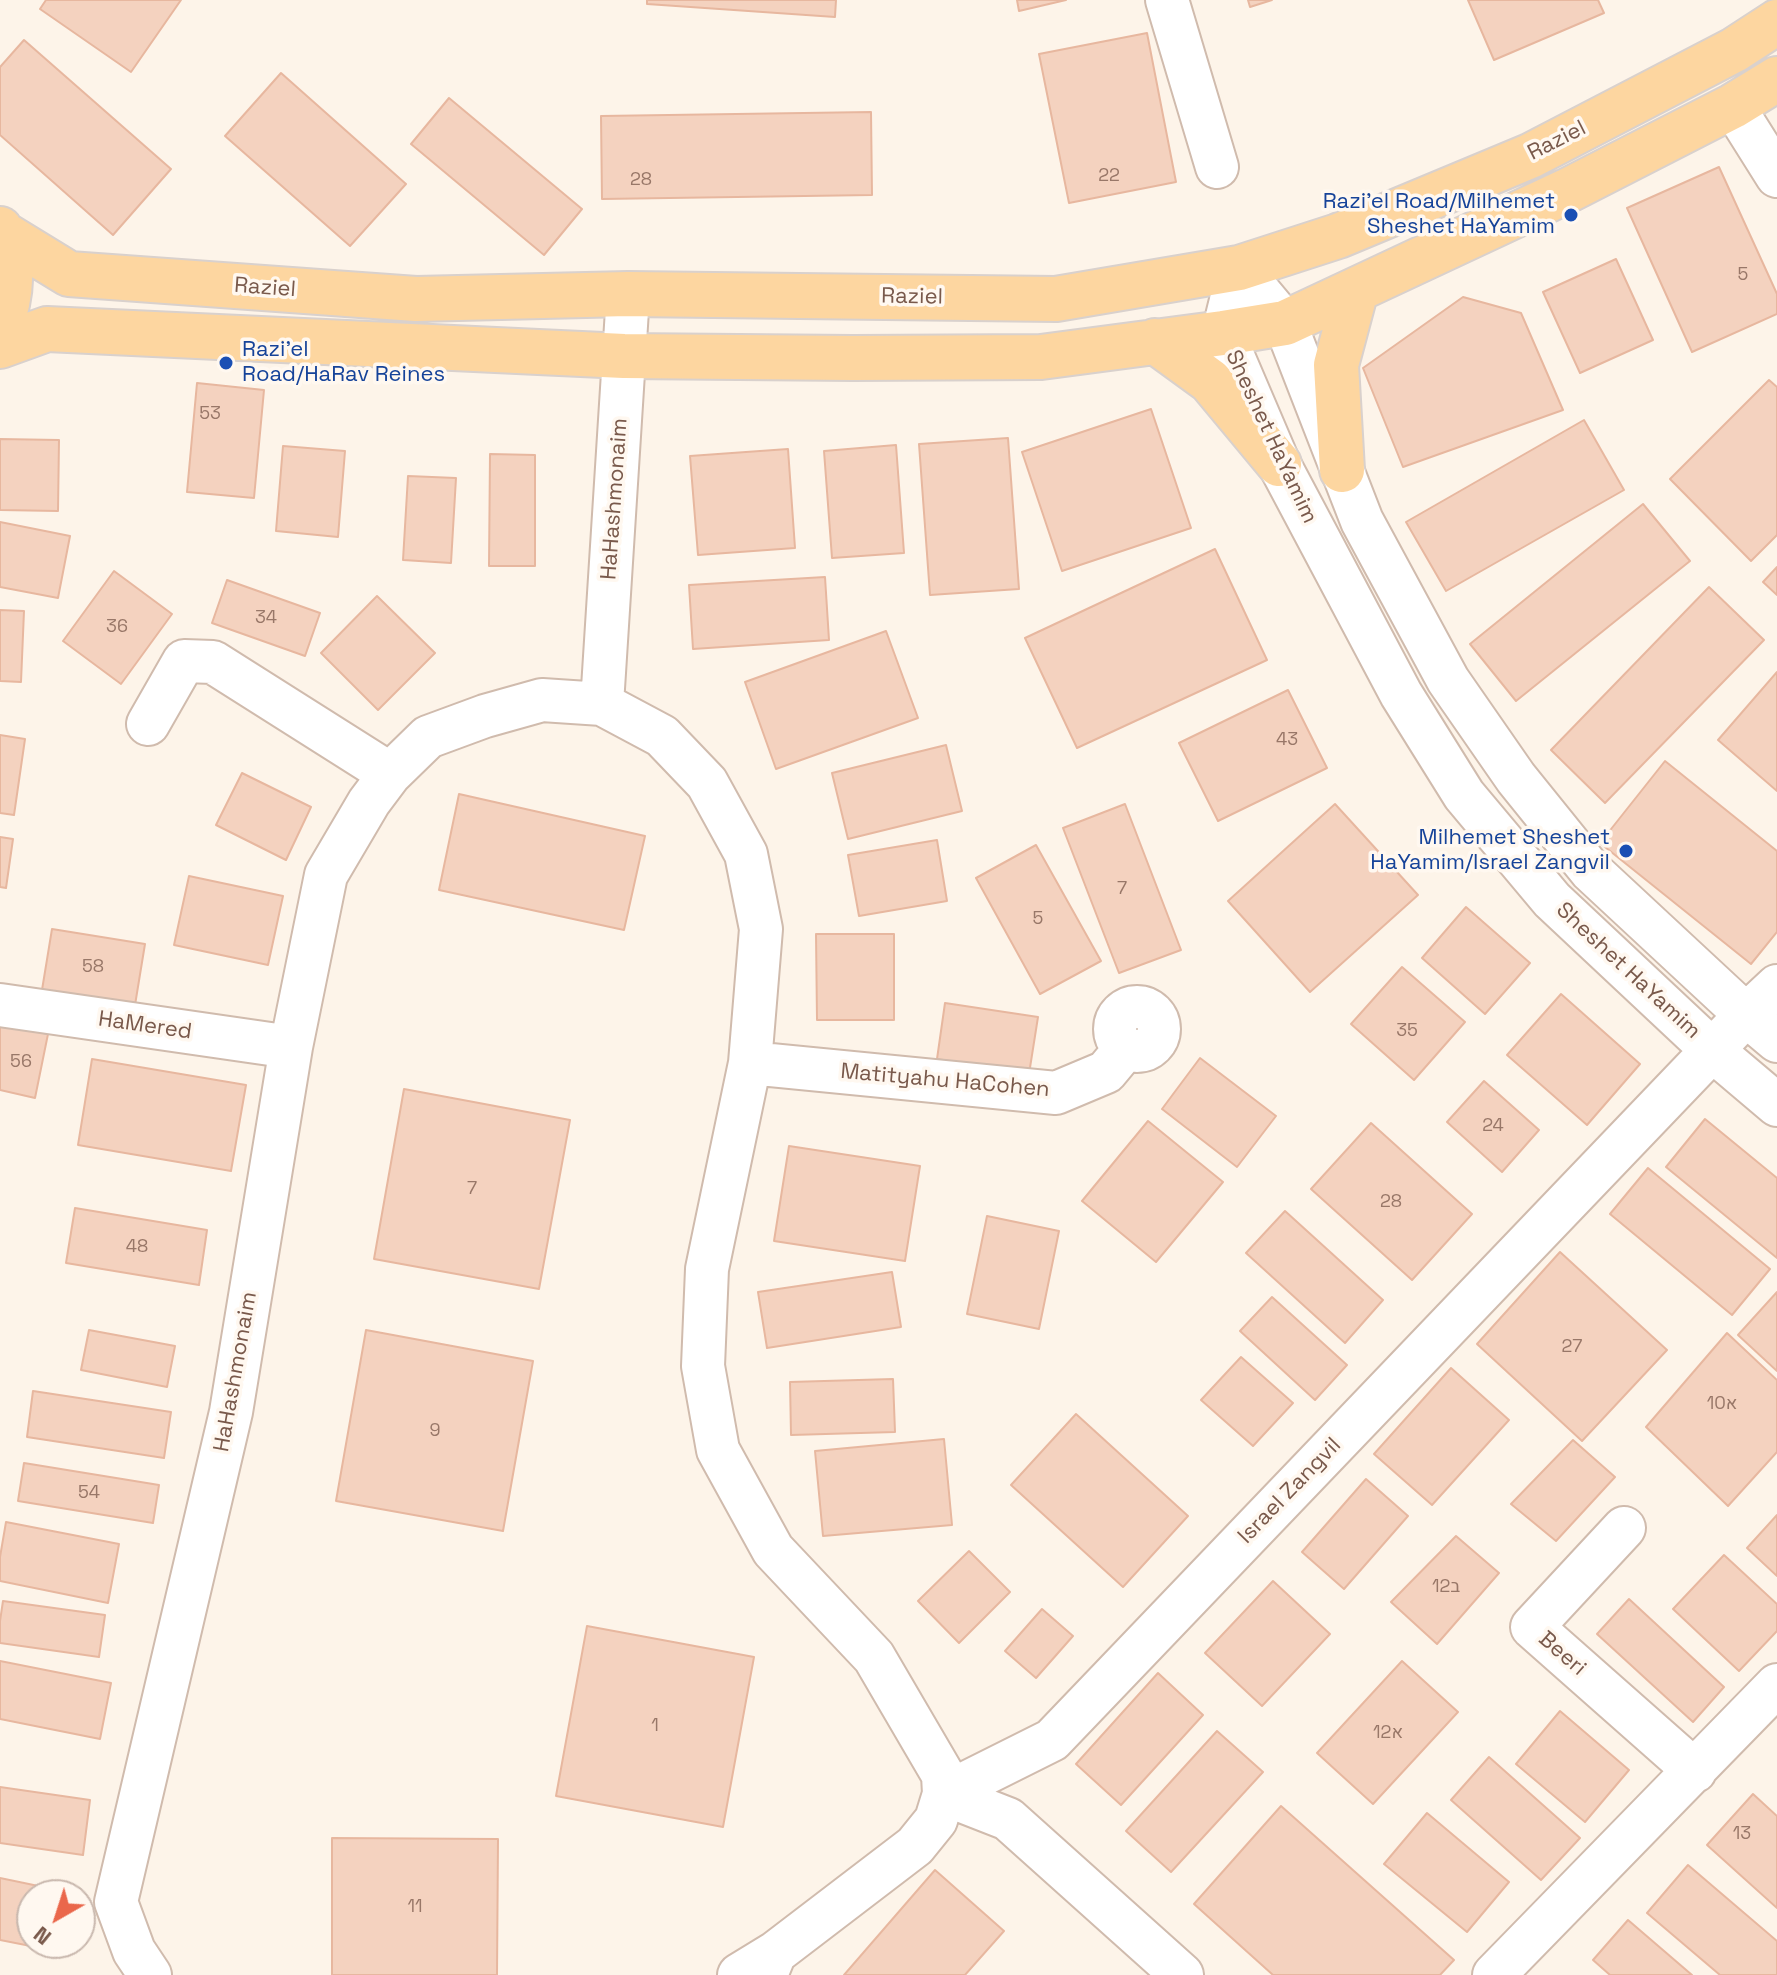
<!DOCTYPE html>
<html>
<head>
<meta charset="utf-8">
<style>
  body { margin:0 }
  #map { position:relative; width:1777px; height:1975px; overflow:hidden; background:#fdf4e9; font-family:"Space Grotesk",sans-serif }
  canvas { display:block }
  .north { position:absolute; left:16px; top:1879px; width:80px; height:80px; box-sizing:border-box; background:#fff8f0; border:2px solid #c9b8ae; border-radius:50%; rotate:219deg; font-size:22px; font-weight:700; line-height:32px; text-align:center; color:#79594b }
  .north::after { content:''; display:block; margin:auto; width:28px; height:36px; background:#ea674b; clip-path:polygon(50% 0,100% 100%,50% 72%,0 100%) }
</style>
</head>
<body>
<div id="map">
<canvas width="1777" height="1975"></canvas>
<div class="north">N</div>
</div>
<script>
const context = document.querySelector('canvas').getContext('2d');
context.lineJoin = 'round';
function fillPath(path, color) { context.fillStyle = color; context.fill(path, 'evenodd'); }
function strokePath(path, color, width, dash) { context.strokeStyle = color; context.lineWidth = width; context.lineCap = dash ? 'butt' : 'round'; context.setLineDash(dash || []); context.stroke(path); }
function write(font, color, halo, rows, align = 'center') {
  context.font = font + ' "Space Grotesk",Heebo,sans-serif'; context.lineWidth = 7; context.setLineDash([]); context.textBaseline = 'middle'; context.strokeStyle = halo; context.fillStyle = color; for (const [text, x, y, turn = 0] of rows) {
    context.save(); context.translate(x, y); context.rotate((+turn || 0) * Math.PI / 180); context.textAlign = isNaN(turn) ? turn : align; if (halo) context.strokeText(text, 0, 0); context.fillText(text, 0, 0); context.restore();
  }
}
const building = new Path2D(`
  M46 0H181L131 72 40 9Z
  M647 0H836L835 17 647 4Z
  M1017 0H1066L1019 11Z
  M1248 0H1272L1250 7Z
  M1468 0H1598L1604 13 1494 60Z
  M1147 33 1176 182 1069 203 1039 54Z
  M24 40 171 169 113 235 0 135V67Z
  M281 73 406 184 350 246 225 136Z
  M449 98 582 209 544 255 411 144Z
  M871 112 872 195 602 199 601 116Z
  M1719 167 1777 294V314L1692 352 1627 208Z
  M1616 259 1653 340 1580 373 1543 292Z
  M1463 297 1521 313 1563 410 1403 467 1363 368Z
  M1769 380 1777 387V535L1751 561 1670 479Z
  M197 383 264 390 254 498 187 492Z
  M1151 409 1191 528 1062 571 1022 452Z
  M1584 420 1624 490 1446 591 1406 522Z
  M1008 438 1019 589 930 595 919 444Z
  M0 439 59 440 58 511 0 510Z
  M896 445 904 553 832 558 824 451Z
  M283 446 345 451 338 537 276 531Z
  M788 449 795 548 698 555 690 456Z
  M490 454 535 455V566H489Z
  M408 476 456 478 451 563 403 560Z
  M1643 504 1690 561 1516 701 1470 644Z
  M0 522 70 536 58 598 0 587Z
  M1215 549 1267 660 1077 748 1025 638Z
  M1777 567V595L1763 582Z
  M114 571 172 614 121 684 63 641Z
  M825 577 829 640 693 649 689 585Z
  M227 580 320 613 305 656 212 623Z
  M1709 587 1764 640 1605 803 1551 750Z
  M377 596 435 653 378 710 321 653Z
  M0 610 24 611 21 682 0 681Z
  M886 631 918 718 776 769 745 682Z
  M1777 672V791L1718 740Z
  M1288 690 1327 768 1218 821 1179 743Z
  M0 735 25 739 14 815 0 813Z
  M946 745 962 811 848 839 832 773Z
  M1665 761 1777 851V932L1751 964 1600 843Z
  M242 773 311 807 286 860 216 825Z
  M459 794 645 836 624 930 439 890Z
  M1125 804 1181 950 1119 973 1063 828Z
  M1335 804 1418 895 1310 992 1228 901Z
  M0 837 13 839 6 888 0 887Z
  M937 840 947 901 859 916 848 855Z
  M1036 845 1101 961 1040 994 976 878Z
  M189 876 283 896 268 965 174 945Z
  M1466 907 1530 963 1485 1014 1422 958Z
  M52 929 145 944 135 1005 42 990Z
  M816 934H894V1020H817Z
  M1402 967 1465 1022 1414 1080 1351 1024Z
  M1561 994 1640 1064 1587 1125 1507 1055Z
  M945 1003 1038 1017 1029 1074 937 1059Z
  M0 1024 48 1034 35 1098 0 1090Z
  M1200 1058 1276 1116 1237 1167 1162 1109Z
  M92 1059 246 1085 231 1171 78 1145Z
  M1484 1081 1539 1130 1502 1172 1447 1122Z
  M404 1089 570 1120 539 1289 374 1259Z
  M1705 1119 1777 1178V1258L1666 1167Z
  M1148 1121 1223 1182 1156 1262 1082 1201Z
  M1371 1123 1472 1214 1412 1280 1311 1189Z
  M789 1146 920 1166 905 1261 774 1241Z
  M1648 1168 1770 1269 1732 1315 1610 1214Z
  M75 1208 207 1230 199 1285 66 1263Z
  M1285 1211 1383 1300 1345 1343 1246 1253Z
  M987 1216 1059 1231 1039 1329 967 1314Z
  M1560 1252 1667 1350 1582 1441 1477 1344Z
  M892 1272 901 1327 767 1348 758 1292Z
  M1777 1292V1371L1738 1335Z
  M1272 1297 1347 1365 1315 1400 1240 1331Z
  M89 1330 175 1346 167 1387 81 1370Z
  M366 1330 533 1361 503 1531 336 1501Z
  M1727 1333 1777 1380V1452L1728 1506 1646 1427Z
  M1241 1357 1293 1403 1253 1446 1201 1400Z
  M1451 1368 1509 1420 1432 1505 1374 1454Z
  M893 1379 895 1432 791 1435 790 1382Z
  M33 1391 171 1412 164 1458 27 1437Z
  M1076 1414 1188 1516 1123 1587 1011 1485Z
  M944 1439 952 1525 823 1536 815 1451Z
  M1573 1440 1615 1477 1556 1541 1511 1504Z
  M24 1463 159 1485 153 1523 18 1501Z
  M1366 1479 1408 1516 1344 1589 1302 1552Z
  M1777 1515V1576L1747 1548Z
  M6 1522 119 1544 108 1603 0 1581V1557Z
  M1456 1536 1499 1573 1437 1644 1391 1602Z
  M969 1551 1010 1592 959 1643 918 1601Z
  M1724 1555 1777 1604V1631L1739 1671 1673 1609Z
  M1273 1581 1330 1634 1262 1706 1205 1653Z
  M1629 1599 1724 1687 1693 1722 1597 1634Z
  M3 1601 105 1615 99 1657 0 1643V1621Z
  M1042 1609 1073 1636 1036 1678 1005 1651Z
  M587 1626 754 1657 723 1827 556 1796Z
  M0 1661 111 1683 100 1739 0 1719Z
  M1402 1661 1458 1712 1373 1804 1317 1753Z
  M1158 1673 1203 1715 1121 1805 1076 1764Z
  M1560 1711 1629 1770 1585 1822 1516 1764Z
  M1217 1731 1263 1772 1171 1872 1126 1831Z
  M1489 1757 1580 1838 1541 1880 1451 1800Z
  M0 1787 90 1800 83 1855 0 1843Z
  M1753 1794 1777 1816V1908L1707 1845Z
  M1281 1806 1454 1960 1440 1975H1273L1194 1904Z
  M1427 1813 1509 1882 1467 1932 1384 1864Z
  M332 1838 498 1839 497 1975H332Z
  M1688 1865 1777 1941V1975H1720L1647 1913Z
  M935 1870 1004 1931 965 1975H844Z
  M0 1878 72 1893V1895H32V1943H62L61 1952 0 1940Z
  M1628 1920 1692 1975H1610L1593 1960Z`);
const minor = new Path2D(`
  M1167 0 1217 167
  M1733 106 1777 176
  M1239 268 1223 333 1279 464 1401 694 1464 795 1552 900 1712 1050 1777 1105
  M1239 268 1285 323 1362 521 1448 680 1516 778 1591 871 1746 1015 1777 1041
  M602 704 628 294
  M148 724 184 661 213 662 390 774
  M0 1005 291 1047
  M1115 1029a22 22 0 1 1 44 0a22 22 0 1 1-44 0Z
  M750 1063 1056 1093 1106 1072 1126 1048
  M1624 1528 1532 1627 1695 1771
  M944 1794 1052 1740 1746 1015 1777 986
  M944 1794 1008 1819 1182 1975
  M150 1975 134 1951 116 1902 231 1412 291 1047 326 875 369 802 390 774 428 737 485 716 542 700 602 704 662 736 707 783 746 854 761 929 750 1063 707 1269 703 1366 718 1450 773 1550 874 1657 943 1775 944 1794 936 1820 915 1846 775 1953
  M739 1975 775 1953 766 1975
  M1494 1975 1777 1685`);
const major = new Path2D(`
  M0 229C15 260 12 296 0 327
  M2 233 69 274 416 299 628 294 1056 299 1239 268 1338 236 1530 156 1734 50 1777 22
  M1155 341 1210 381 1279 464
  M0 346 47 329 624 356 853 358 1041 357 1223 333 1285 323 1567 191 1733 106 1777 79
  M1342 470 1336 365 1356 290`);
const markers = [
  [1571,215,8,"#1a4fb4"],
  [226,363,8,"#1a4fb4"],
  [1626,851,8,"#1a4fb4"]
];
const numberNames = [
  ["22",1109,176],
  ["28",641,180],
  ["5",1743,275],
  ["53",210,414],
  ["34",266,618],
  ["36",117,627],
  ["43",1287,740],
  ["7",1122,889],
  ["5",1038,919],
  ["58",93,967],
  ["35",1407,1031],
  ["56",21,1062],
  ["24",1493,1126],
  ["7",472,1189],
  ["28",1391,1202],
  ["48",137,1247],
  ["27",1572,1347],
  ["10א",1722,1404],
  ["9",435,1431],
  ["54",89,1493],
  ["12ב",1446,1587],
  ["1",655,1726],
  ["12א",1388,1733],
  ["13",1742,1834],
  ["11",415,1907]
];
const streetNames = [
  ["Raziel",1557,141,-27],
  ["Raziel",265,288,4],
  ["Raziel",912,297,1],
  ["Sheshet HaYamim",1271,437,65],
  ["HaHashmonaim",615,499,-86],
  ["Sheshet HaYamim",1628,971,43],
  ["HaMered",145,1026,8],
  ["Matityahu HaCohen",945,1081,5],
  ["HaHashmonaim",236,1372,-80],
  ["Israel Zangvil",1290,1491,-46],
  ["Beeri",1562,1654,41]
];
const transitNames = [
  ["Razi'el Road/Milhemet",1555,202],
  ["Sheshet HaYamim",1555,227],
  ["Razi'el",242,350,"left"],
  ["Road/HaRav Reines",242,375,"left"],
  ["Milhemet Sheshet",1610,838],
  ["HaYamim/Israel Zangvil",1610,863]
];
fillPath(building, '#f4d2bf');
strokePath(building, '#e7b79f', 2);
strokePath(minor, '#d0bbad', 46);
strokePath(major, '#d9d1cd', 48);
strokePath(minor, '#fff', 42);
strokePath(major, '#fdd6a0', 44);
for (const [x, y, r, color] of markers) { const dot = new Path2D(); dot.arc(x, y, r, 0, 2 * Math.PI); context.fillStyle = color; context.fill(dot); strokePath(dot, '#fff8f0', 3); }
write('18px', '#987768', null, numberNames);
write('22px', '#79594b', '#fff8f0', streetNames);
write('22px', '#164399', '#fff8f0', transitNames, 'right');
</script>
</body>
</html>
